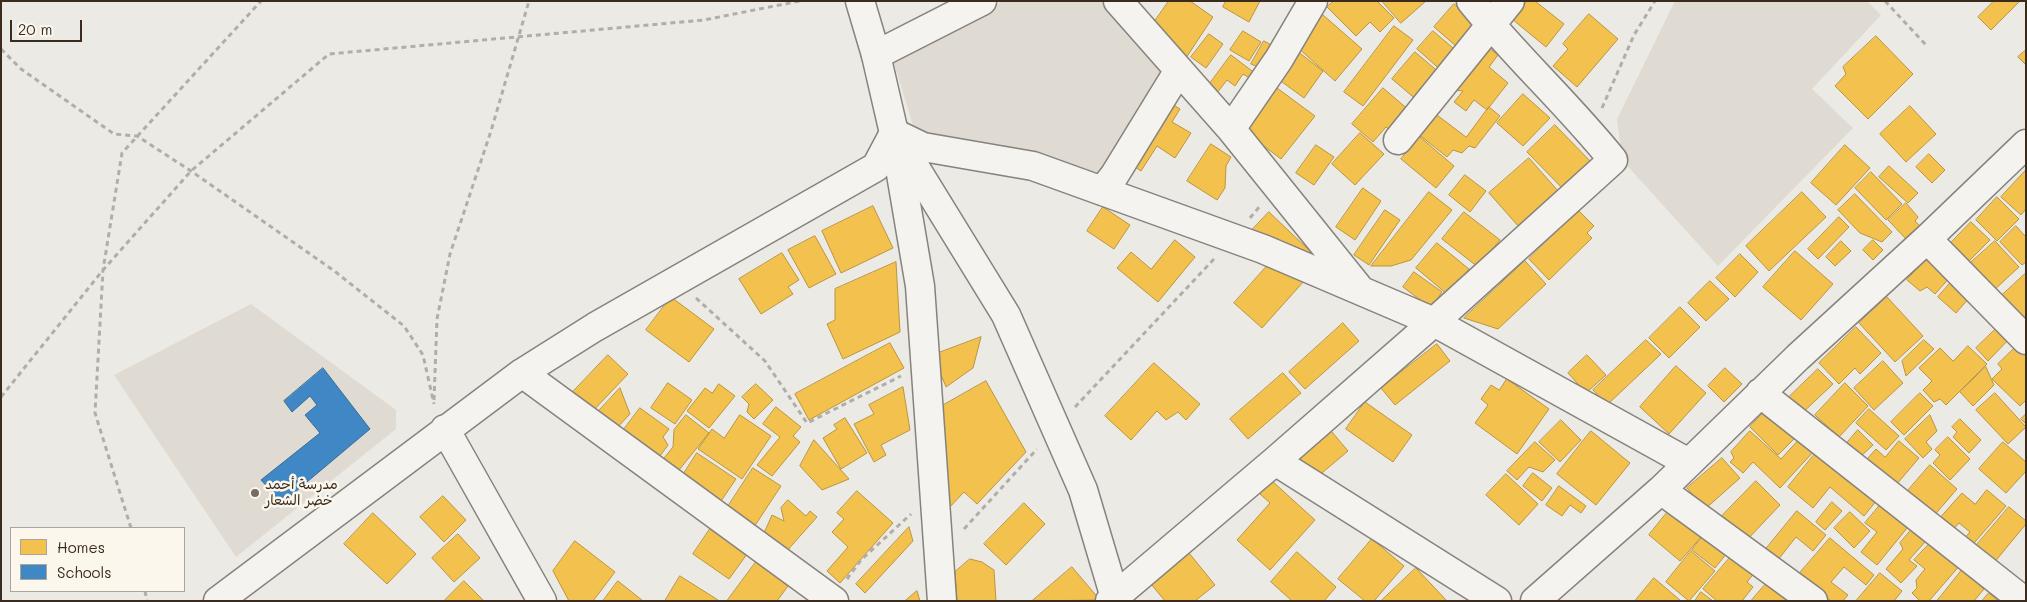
<!DOCTYPE html>
<html>
<head>
<meta charset="utf-8">
<style>
  body { margin:0 }
  #map { position:relative; width:2027px; height:602px; overflow:hidden; background:#eceae4; font-family:Mali,sans-serif }
  canvas { display:block }
  .frame { position:absolute; inset:0; border:2px solid #3b2a1e; pointer-events:none }
  .legend { position:absolute; left:10px; top:527px; width:175px; height:65px; box-sizing:border-box; background:#fbf7ec; border:1px solid #aea59a; margin:0; padding:6px 9px; list-style:none; font-size:15px; color:#3b2a1e }
  .legend li { display:flex; align-items:center; gap:10px; height:25px }
  .legend b { width:25px; border:1px solid #aea59a }
  .scale { position:absolute; left:10px; top:20px; width:72px; height:22px; box-sizing:border-box; border:2px solid #3b2a1e; border-top:0; padding-left:6px; font-size:15px; line-height:18px; white-space:nowrap; color:#3b2a1e; -webkit-text-stroke:4px #fbf7ec; paint-order:stroke }
</style>
</head>
<body>
<div id="map">
<canvas width="2027" height="602"></canvas>
<div class="frame"></div>
<ul class="legend">
<li><b style="height:14px;background:#f2c14e"></b>Homes</li>
<li><b style="height:14px;background:#3f88c5"></b>Schools</li>
</ul>
<div class="scale">20 m</div>
</div>
<script>
const context = document.querySelector('canvas').getContext('2d');
context.lineJoin = 'round';
function fillPath(path, color) { context.fillStyle = color; context.fill(path, 'evenodd'); }
function strokePath(path, color, width, dash) { context.strokeStyle = color; context.lineWidth = width; context.lineCap = dash ? 'butt' : 'round'; context.setLineDash(dash || []); context.stroke(path); }
function write(font, color, halo, rows, align = 'center') {
  context.font = font + ' Mali,"Playpen Sans Arabic",sans-serif'; context.lineWidth = 5; context.setLineDash([]); context.textBaseline = 'middle'; context.strokeStyle = halo; context.fillStyle = color; for (const [text, x, y, turn = 0] of rows) {
    context.save(); context.translate(x, y); context.rotate((+turn || 0) * Math.PI / 180); context.textAlign = isNaN(turn) ? turn : align; if (halo) context.strokeText(text, 0, 0); context.fillText(text, 0, 0); context.restore();
  }
}
const built = new Path2D(`
  M1003 1H1105L1168 74 1103 176 935 142 914 129 893 60Z
  M1675 1H1867L1881 15 1812 89 1853 128 1718 266 1622 160 1617 119Z
  M251 304 396 410V429L236 557 114 375Z`);
const homes = new Path2D(`
  M1169 1H1190L1213 17 1186 58 1155 21Z
  M1226 1H1260L1249 22 1223 7Z
  M1334 1H1377L1394 18 1380 32 1370 22 1356 36 1327 7Z
  M1382 1H1426L1401 23Z
  M1526 1H1535L1564 24 1546 47 1512 19Z
  M1994 1H2020L1991 30 1978 17Z
  M1454 4 1477 24 1457 47 1434 27Z
  M1589 14 1618 39 1577 87 1553 66 1568 49 1563 44Z
  M1323 15 1362 49 1335 81 1296 46Z
  M1394 26 1413 40 1363 106 1344 92Z
  M1243 31 1261 42 1249 61 1230 50Z
  M1433 31 1459 53 1443 72 1417 49Z
  M1209 34 1223 44 1206 68 1191 57Z
  M1876 36 1913 74 1868 119 1835 86 1846 74 1843 67Z
  M1264 41 1277 48 1265 70 1251 64Z
  M1489 48 1498 55 1489 67 1508 83 1487 110 1474 100 1466 111 1454 102 1463 91 1454 90Z
  M2026 50V65L2018 57Z
  M1297 51 1323 71 1304 98 1278 79Z
  M1415 52 1441 74 1418 101 1392 79Z
  M1231 55 1256 74 1251 79 1243 74 1235 86 1227 80 1217 93 1208 86Z
  M1277 88 1315 116 1281 159 1244 131Z
  M1383 88 1410 111 1392 133 1386 127 1373 142 1352 124Z
  M1523 94 1550 118 1523 146 1497 123Z
  M1169 102 1180 109 1172 122 1191 133 1175 158 1157 146 1141 171 1129 163Z
  M1910 106 1936 134 1906 162 1880 134Z
  M1489 107 1500 116 1475 148 1469 146 1462 153 1453 150 1447 157 1417 133 1433 112 1466 137Z
  M1555 125 1593 164 1565 191 1527 152Z
  M1360 133 1384 154 1355 185 1332 164Z
  M1420 137 1454 166 1436 188 1401 159Z
  M1211 144 1231 157 1226 166 1225 188 1217 200 1187 181Z
  M1316 145 1334 157 1314 185 1296 173Z
  M1845 145 1870 168 1836 205 1811 183Z
  M1929 154 1945 170 1932 183 1916 167Z
  M1529 158 1559 192 1519 227 1489 193Z
  M1889 166 1918 193 1908 203 1879 177Z
  M2026 170V209L2021 215 2001 197Z
  M1871 172 1902 204 1886 220 1855 188Z
  M1465 175 1486 191 1470 212 1449 195Z
  M1363 188 1381 201 1355 240 1336 227Z
  M1429 192 1452 210 1411 260 1391 266H1371Z
  M1802 192 1826 217 1769 271 1746 246Z
  M1855 194 1892 232 1882 242 1860 233 1838 210Z
  M1997 197 2019 219 1997 241 1976 220Z
  M1906 203 1918 217 1915 221 1920 226 1906 239 1888 220Z
  M873 206 893 248 841 273 822 231Z
  M1103 207 1130 225 1114 249 1087 231Z
  M1385 210 1400 220 1369 265 1354 255Z
  M1578 210 1594 226 1587 233 1592 238 1549 280 1529 259Z
  M1269 212 1311 252 1307 255 1251 231Z
  M1464 212 1500 240 1478 267 1442 239Z
  M1839 217 1849 227 1818 259 1808 249Z
  M1971 222 1990 240 1965 265 1947 247Z
  M2016 226 2026 237V262L2022 265 2000 242Z
  M815 236 836 274 809 288 788 250Z
  M1175 240 1195 257 1158 302 1117 268 1131 252 1151 269Z
  M1873 240 1883 250 1873 260 1863 250Z
  M1841 241 1851 251 1835 266 1826 257Z
  M1995 241 2019 267 1992 292 1968 265Z
  M1437 243 1469 269 1448 295 1416 268Z
  M1795 251 1833 284 1801 320 1763 287Z
  M782 253 799 280 788 287 793 294 761 314 739 279Z
  M1740 254 1758 272 1735 297 1716 278Z
  M1931 254 1953 274 1935 294 1927 287 1920 291 1907 280Z
  M1525 261 1546 284 1498 329 1464 318Z
  M896 262 900 332 843 359 827 324 835 320V289Z
  M1267 266 1305 280 1262 328 1234 303Z
  M1414 272 1442 292 1431 308 1403 287Z
  M2026 273V328L1999 298Z
  M1710 281 1729 299 1706 321 1688 303Z
  M1952 281 1970 297 1956 313 1938 297Z
  M671 297 714 329 689 362 646 330Z
  M1887 297 1923 336 1895 362 1859 323Z
  M1680 307 1700 327 1669 358 1649 338Z
  M1343 323 1359 341 1305 389 1289 372Z
  M2002 323 2013 335 1988 361 1976 348Z
  M1856 327 1881 353 1860 374 1855 368 1839 384 1819 363Z
  M981 337 973 368 946 387 933 355Z
  M1646 340 1661 354 1607 405 1593 390Z
  M1924 340 1934 349 1906 376 1902 361Z
  M890 343 904 368 809 420 795 394Z
  M1437 344 1450 361 1395 405 1381 388Z
  M2019 344 2026 351V400L2020 406 1992 379 2002 369 1998 364Z
  M1968 346 1987 364 1946 405 1940 399 1934 402 1923 390 1932 381 1919 368 1940 348 1953 361Z
  M608 355 628 374 590 414 570 395Z
  M1587 355 1606 375 1586 393 1568 373Z
  M1883 361 1903 383 1874 410 1854 388Z
  M1154 363 1200 404 1186 420 1178 412 1166 420 1157 411 1131 440 1105 416Z
  M1676 366 1706 393 1669 434 1640 407Z
  M1986 367 1994 385 1973 406 1960 392Z
  M1725 368 1742 384 1724 402 1708 386Z
  M1818 369 1833 384 1799 416 1785 401Z
  M1283 373 1301 393 1248 439 1230 419Z
  M1507 379 1549 409 1517 454 1475 423 1488 405 1481 399 1491 385 1499 390Z
  M986 381 1026 452 977 504 964 492 948 509 940 407Z
  M668 383 692 400 675 424 651 408Z
  M1845 383 1868 406 1839 437 1815 415Z
  M719 384 735 396 709 428 687 411 705 388 712 393Z
  M756 384 773 400 754 419 747 412 749 404 742 397Z
  M903 387 910 430 881 445 886 455 874 462 854 424 874 414 869 405Z
  M620 388 630 414 613 432 595 415Z
  M1920 393 1933 406 1904 435 1891 422Z
  M1995 393 2026 427 2008 444 1976 410Z
  M1365 402 1412 435 1393 462 1346 429Z
  M776 407 801 427 793 436 800 442 772 476 757 465 780 437 763 424Z
  M640 408 669 429 663 437 668 445 655 463 619 436Z
  M1869 409 1899 436 1886 450 1856 423Z
  M1764 412 1794 439 1778 455 1750 427Z
  M2026 414V424L2021 419Z
  M686 415 709 433 675 475 660 463 673 447 674 430Z
  M740 415 771 436 742 479 698 449 712 429 724 438Z
  M1930 415 1937 431 1926 442 1932 449 1923 458 1905 439Z
  M845 418 867 453 841 469 823 438 837 429 834 425Z
  M1960 419 1981 440 1969 453 1953 437 1957 432 1952 427Z
  M1561 420 1581 440 1560 462 1539 442Z
  M1858 430 1873 445 1860 457 1846 444Z
  M1591 431 1630 463 1596 505 1557 474Z
  M1750 431 1781 459 1801 437 1815 450 1780 488 1753 462 1743 473 1730 462 1734 458 1731 452Z
  M1332 432 1348 451 1316 478 1300 459Z
  M1948 437 1970 459 1950 480 1933 463 1940 455 1935 450Z
  M814 440 849 479 822 490 800 466Z
  M1899 441 1919 458 1896 485 1867 459 1876 449 1885 457Z
  M1535 442 1555 460 1543 472 1529 467 1517 480 1507 471Z
  M2003 442 2026 462V471L2006 493 1979 469Z
  M1818 450 1877 500 1864 516 1830 487 1813 508 1788 487Z
  M697 453 736 479 719 504 681 478Z
  M1722 458 1740 478 1705 509 1687 488Z
  M1930 465 1957 489 1932 518 1905 494Z
  M753 468 781 486 754 527 727 508Z
  M1533 473 1552 488 1542 501 1523 486Z
  M1506 474 1538 504 1519 525 1486 495Z
  M1272 481 1315 520 1270 570 1237 540 1270 503 1260 494Z
  M1756 481 1780 505 1746 541 1721 517Z
  M1559 486 1586 506 1581 513 1570 505 1562 516 1546 505Z
  M1987 490 2006 506 1969 549 1961 542 1970 532 1959 523 1950 533 1937 521 1962 493 1975 504Z
  M857 491 893 523 840 583 827 571 848 547 832 532 844 519 837 513Z
  M443 496 466 520 444 542 420 517Z
  M788 500 806 516 810 511 817 517 785 553 764 533 772 515 784 521 781 508Z
  M1832 502 1842 511 1825 530 1816 522Z
  M1024 503 1045 524 1006 565 984 544Z
  M1881 504 1908 527 1877 565 1861 552 1877 532 1865 523Z
  M2009 507 2026 521V524L1993 564 1974 548Z
  M1670 509 1702 536 1680 561 1649 535Z
  M1797 511 1826 535 1813 551 1796 537 1774 565 1761 555Z
  M1850 512 1870 531 1854 548 1834 528Z
  M373 513 416 554 387 584 344 544Z
  M909 527 913 541 865 593 856 584Z
  M710 529 747 554 729 579 693 554Z
  M1912 529 1925 542 1909 560 1917 566 1901 583 1886 569 1903 549 1900 543Z
  M458 534 480 558 454 582 432 558Z
  M1703 536 1727 553 1715 568 1692 550Z
  M1830 538 1874 575 1866 585 1844 567 1831 582 1848 595 1843 601H1831L1799 574Z
  M1372 539 1404 566 1374 601H1365L1338 579Z
  M1933 540 1961 564 1929 601H1920L1912 593 1917 588 1916 580 1925 569 1914 560Z
  M575 541 615 572 593 601H569L553 571Z
  M1691 551 1715 571 1689 601 1666 582Z
  M1297 552 1336 587 1324 601H1292L1271 582Z
  M1189 553 1215 585 1195 601H1165L1151 584Z
  M1734 553 1756 571 1747 582 1753 587 1742 601H1717L1703 589Z
  M970 559 982 562 994 570 996 601H957L955 572Z
  M756 562 788 586 777 601H727Z
  M1072 567 1100 600 1032 601Z
  M1416 568 1447 601H1381Z
  M1962 570 1984 589 1974 601H1937Z
  M1880 573 1902 591 1894 601H1856Z
  M680 576 718 600 717 601H665Z
  M1654 578 1681 601H1635Z
  M1770 579 1791 597 1788 601H1751Z
  M464 581 484 601H444Z
  M618 581 643 601H603Z
  M917 591 920 601H905Z
  M1701 592 1713 601H1695Z
  M1989 593 1998 601H1982Z`);
const schools = new Path2D(`
  M323 368 370 429 282 503 261 480 320 433 305 415 317 405 310 396 292 412 284 401Z`);
const path = new Path2D(`
  M1885 1 1926 45
  M1 49 21 69 114 134 137 136 191 171 333 270 404 326 423 355 434 404
  M1602 108 1634 35 1655 1
  M1250 218 1260 206
  M696 298 765 361 807 423 901 376
  M1 397 103 270 191 171 329 54 704 20 800 1
  M434 400 437 319 450 254 491 131 529 1
  M1075 407 1214 259
  M131 528 95 413 103 270 122 153 261 1
  M964 529 1037 449
  M847 579 861 560 911 514
  M145 591 147 601`);
const minor = new Path2D(`
  M1118 1 1231 129 1358 287
  M876 55 982 1
  M1231 129 1279 59 1313 1
  M894 133 923 147 1033 166 1263 249 1434 322 1687 462
  M894 133 1006 315 1083 490 1116 601
  M1398 140 1510 1
  M1102 191 1114 176 1179 70
  M1927 239 2026 340
  M522 373 834 601
  M1760 393 2024 601
  M445 429 542 601
  M1275 461 1497 601
  M1661 490 1813 601
  M218 601 522 373 595 327 876 167 894 133
  M1110 601 1275 461 1434 322 1613 160C1569 105 1516 57 1471 1
  M1535 601 1661 490 1798 357 1927 239 2026 144`);
const tertiary = new Path2D(`
  M860 1 876 55 894 133 920 286 942 601`);
const markers = [
  [255,493,5,"#796d63"]
];
const poiNames = [
  ["مدرسة أحمد",265,485],
  ["خضر الشعار",265,501]
];
fillPath(built, '#dfdbd2');
fillPath(homes, '#f2c14e');
strokePath(homes, '#bb9440', 1);
fillPath(schools, '#3f88c5');
strokePath(schools, '#3e6c93', 1);
strokePath(minor, '#86827c', 31);
strokePath(tertiary, '#86827c', 31);
strokePath(path, '#b1aeaa', 3, [5, 4]);
strokePath(minor, '#f4f3ef', 28);
strokePath(tertiary, '#f4f3ef', 28);
for (const [x, y, r, color] of markers) { const dot = new Path2D(); dot.arc(x, y, r, 0, 2 * Math.PI); context.fillStyle = color; context.fill(dot); strokePath(dot, '#fbf7ec', 2); }
write('14px', '#3b2a1e', '#fbf7ec', poiNames, 'left');
</script>
</body>
</html>
